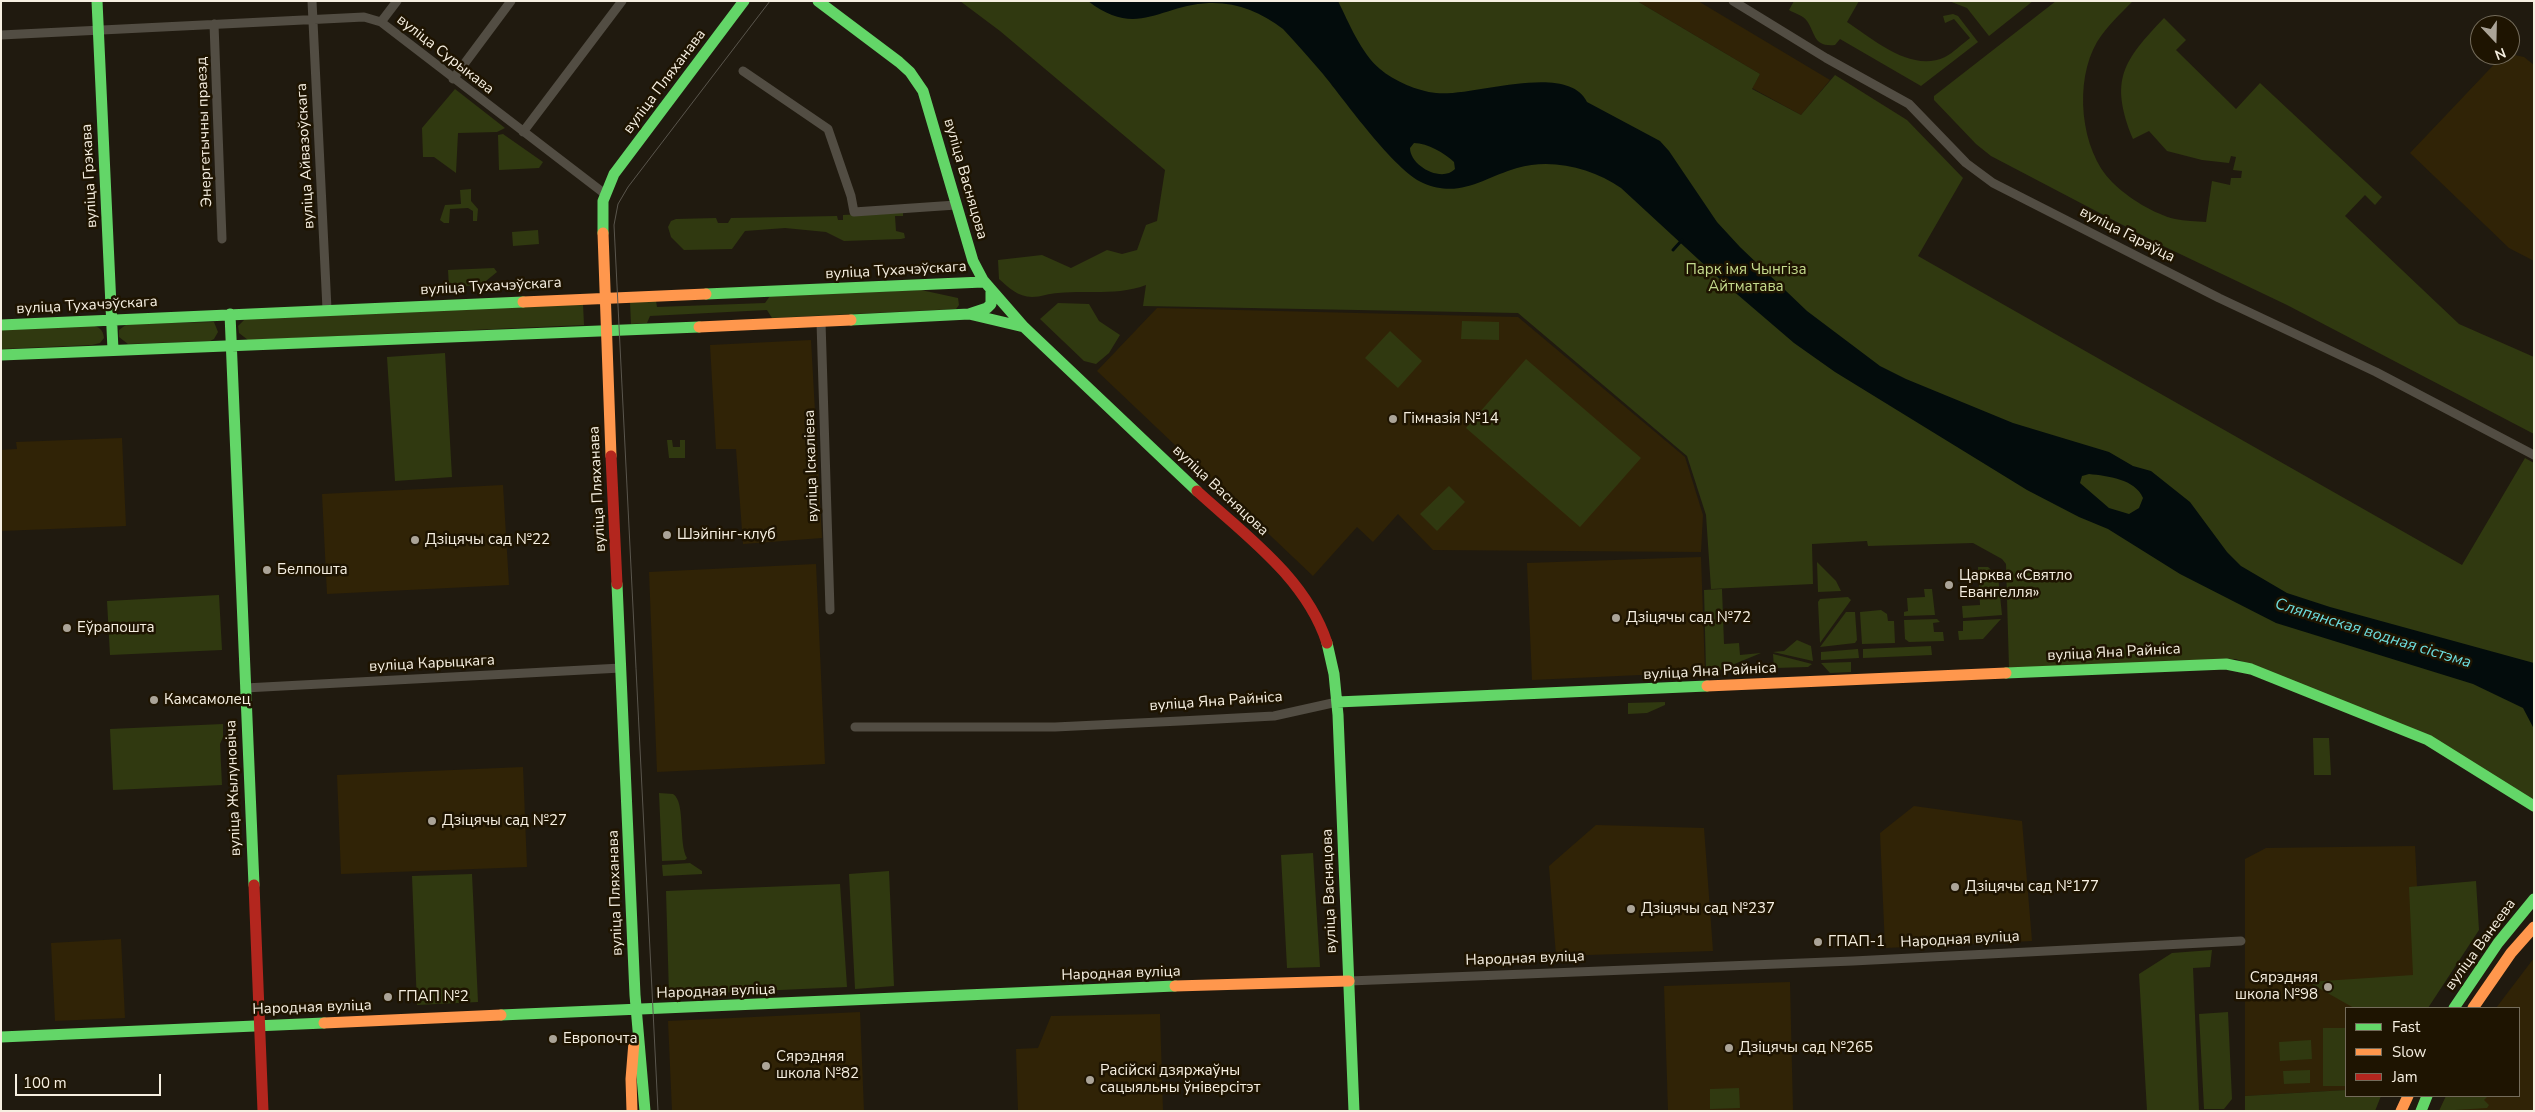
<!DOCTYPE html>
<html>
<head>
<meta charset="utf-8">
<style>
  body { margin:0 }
  #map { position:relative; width:2535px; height:1112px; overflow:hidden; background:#201a0f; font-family:"Nunito Sans",sans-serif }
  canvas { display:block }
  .frame { position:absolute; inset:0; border:2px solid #f6efe1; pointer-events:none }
  .legend { position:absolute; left:2345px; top:1007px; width:175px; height:90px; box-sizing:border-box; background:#1e1401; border:1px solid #746c5b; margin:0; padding:6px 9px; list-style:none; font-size:15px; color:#f6efe1 }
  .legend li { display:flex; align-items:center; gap:10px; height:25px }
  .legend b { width:25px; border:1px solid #746c5b }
  .north { position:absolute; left:2470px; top:15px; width:50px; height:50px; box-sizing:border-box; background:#1e1401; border:1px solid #746c5b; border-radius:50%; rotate:159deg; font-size:14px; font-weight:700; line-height:20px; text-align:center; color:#f6efe1 }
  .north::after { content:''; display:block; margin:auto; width:18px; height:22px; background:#aba498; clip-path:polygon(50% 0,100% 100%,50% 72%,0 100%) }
  .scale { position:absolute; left:15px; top:1074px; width:146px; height:22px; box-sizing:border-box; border:2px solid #f6efe1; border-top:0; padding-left:6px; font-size:15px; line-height:18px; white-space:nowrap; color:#f6efe1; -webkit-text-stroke:4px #1e1401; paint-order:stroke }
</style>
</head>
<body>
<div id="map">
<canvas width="2535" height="1112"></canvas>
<div class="frame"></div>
<ul class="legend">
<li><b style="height:6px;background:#63d668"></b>Fast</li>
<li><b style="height:6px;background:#ff974d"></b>Slow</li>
<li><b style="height:6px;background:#b3261e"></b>Jam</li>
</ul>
<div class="north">N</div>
<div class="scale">100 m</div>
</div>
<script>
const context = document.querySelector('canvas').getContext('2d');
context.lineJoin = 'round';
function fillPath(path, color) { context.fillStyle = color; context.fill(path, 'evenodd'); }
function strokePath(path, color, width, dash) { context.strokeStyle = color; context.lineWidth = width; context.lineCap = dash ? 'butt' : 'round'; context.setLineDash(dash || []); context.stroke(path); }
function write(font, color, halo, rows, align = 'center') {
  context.font = font + ' "Nunito Sans",sans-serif'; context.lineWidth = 5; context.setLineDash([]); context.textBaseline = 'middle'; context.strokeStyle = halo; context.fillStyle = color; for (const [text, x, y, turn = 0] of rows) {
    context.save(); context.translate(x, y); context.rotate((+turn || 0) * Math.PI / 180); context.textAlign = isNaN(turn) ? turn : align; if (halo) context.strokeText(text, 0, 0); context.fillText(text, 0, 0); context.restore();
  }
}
const built = new Path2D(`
  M1637 1H1698L1830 80 1801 115 1752 88 1760 74Z
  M2510 54 2524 57 2534 65V261L2509 248 2410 153 2503 55Z
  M1157 308 1518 317 1685 457 1703 515 1701 552 1433 550 1398 514 1373 542 1357 527 1313 576 1097 371Z
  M811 340 822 538 743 544 736 449H716L710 345Z
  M122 438 126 526 1 531V450L17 449 16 442Z
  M503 485 509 585 327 594 322 494Z
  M1701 557 1705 672 1532 680 1527 563Z
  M816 564 825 764 657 772 649 572Z
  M523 767 527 867 341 874 337 775Z
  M1914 806 2022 821 2032 941 1885 948 1880 833Z
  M1596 825 1704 828 1713 951 1556 956 1549 866Z
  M2415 846 2421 967 2399 1008H2346V1090L2245 1096V859L2266 848Z
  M121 939 125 1018 55 1021 51 943Z
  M2534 958V1111H2439L2446 1096H2519V1008H2496Z
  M1790 982 1793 1111H1668L1664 986Z
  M860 1012 864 1111H672L668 1021Z
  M1160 1014 1163 1111H1018L1016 1049 1038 1048 1051 1016Z`);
const green = new Path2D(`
  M960 1H1637L1760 74 1752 89 1801 115 1835 75 1907 120 1963 178 1918 256 2462 565 2525 458 2534 463V801L2439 742 2236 659 2009 668 2006 564 2002 559 1973 543 1868 546 1867 541 1812 544 1813 584 1711 589 1706 515 1687 456 1518 313 1143 306 1146 285C1117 296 1088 290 1058 293 1050 293 1041 297 1032 297 1018 297 1008 287 999 279L998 260 1042 255 1071 268 1107 250 1122 254 1137 250 1146 225 1157 221 1165 170 1000 31Z
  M1794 1H1859L1847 22C1873 39 1911 73 1945 57 1953 53 1962 44 1970 38L1954 19 1945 23 1943 16 1953 14 1958 16 1978 42 1921 86 1840 39 1835 45C1813 47 1816 34 1807 21 1804 16 1794 13 1789 10Z
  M1949 1H2033L1989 36 1967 8Z
  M2056 1H2133C2120 14 2107 26 2097 42 2074 81 2080 150 2112 182 2128 198 2154 214 2175 219 2185 221 2196 221 2206 222L2212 181 2230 185 2231 178H2241L2242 171 2233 170 2236 157 2231 156 2229 163 2202 160 2167 151 2149 131 2133 139C2109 80 2123 61 2164 18L2186 40 2176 50 2236 109 2260 83 2382 197 2375 205 2365 195 2345 216 2459 324 2534 357V434L2287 305 2157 243 1991 156 1976 144 1934 100V96Z
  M455 89 505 128 497 132 458 133 456 173 434 157H423L422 128Z
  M503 134 543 162 539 168 499 170 498 135Z
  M471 189V201L478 209 477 221H473V211L468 208 450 209 449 223H444L440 220 445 205 461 204 460 190Z
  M903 212V216H895L896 231 904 233 905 238 901 239 844 241 826 232 785 228 745 231 732 249 684 250 671 237 668 227 671 221 676 219 716 218 718 223H728L731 218 837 216 838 220H843V215Z
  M538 230 539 244 513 246 512 232Z
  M494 268 497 272 481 285 449 287 448 270Z
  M921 290 958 298 959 305 956 309 772 318 767 310 650 316 647 323 631 324 630 302 656 301 657 307 765 303 770 296Z
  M1058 303 1089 304 1099 321 1120 335 1109 353 1096 364 1084 361 1040 319Z
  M583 304 584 325 248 340 239 333 238 326 245 319Z
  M1462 321 1499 322V340L1461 339Z
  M214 322 218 332 214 339 210 341 128 344 119 337V330L127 324Z
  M91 325C99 327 103 329 104 338L100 343 92 345 1 349V329Z
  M1390 331 1422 361 1398 388 1365 358Z
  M445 353 452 477 395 481 387 357Z
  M1526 359 1641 458 1580 527 1466 428Z
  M667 440H672L673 447H680V440H685V458H669Z
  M1449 486 1465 502 1437 531 1420 514Z
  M1817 562 1836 581 1841 591 1818 592Z
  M1978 567H1988L1998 576 2002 615 1963 618 1962 606 1980 605Z
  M1722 589 1724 644 1739 643 1740 655 1761 653 1720 670 1706 671 1704 590Z
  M1924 589H1932L1935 615 1904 616V612L1908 611 1907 598 1925 597Z
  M219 595 222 650 110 655 107 601Z
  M1848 597 1851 600 1820 643 1818 602 1820 599Z
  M1881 610 1887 614 1888 621H1894L1895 643 1862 644 1860 612Z
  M1846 612H1855L1857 640 1855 643 1820 647Z
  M1937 619 1940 622 1933 623 1934 632H1943L1944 641 1909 642 1905 639 1904 620Z
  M2001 619 1983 639 1959 640 1958 631H1963V621Z
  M1797 640 1811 646 1813 661 1773 652 1784 651Z
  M1931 646 1932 655 1863 658V649Z
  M1858 649 1859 658 1821 660V652Z
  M1773 654 1812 664 1808 667 1774 668Z
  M1851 662V672L1830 673 1821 663Z
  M1665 702V705L1647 713 1628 714V703Z
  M223 724V737L220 744 222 785 113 790 110 729Z
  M2313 738H2329L2331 775H2314Z
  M659 793 673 794C686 802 678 843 687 858L685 860 662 861Z
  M1313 853 1320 967 1287 968 1281 855Z
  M690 863 702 871V874L663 876 662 865Z
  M889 871 894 986 855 989 849 874Z
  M472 874 478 1002 417 1005 412 876Z
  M2476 881 2479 930 2428 1008H2354L2308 982 2413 975 2409 887Z
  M840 884 847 987 669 995 666 891Z
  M2212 950 2210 967 2193 968 2199 1111H2147L2139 974 2172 953Z
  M2228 1012 2232 1099 2224 1109H2204L2199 1014Z
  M2323 1028H2346V1086H2323Z
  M2311 1040 2312 1059 2280 1061 2279 1042Z
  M2310 1070V1083L2284 1084 2283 1071Z
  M1739 1088 1740 1108 1710 1109V1089Z
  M2346 1090V1096H2381L2375 1111H2245V1096Z
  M2446 1096H2488L2484 1100 2489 1105 2487 1108 2439 1111Z`);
const water = new Path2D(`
  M1088 1H1338C1349 23 1361 53 1380 69 1394 81 1417 91 1436 93 1474 97 1567 61 1587 102L1660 141 1669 151 1717 222 1740 247 1807 311 1880 366 1906 379 2013 423 2109 452 2133 466 2151 471 2190 502 2227 552 2241 566 2287 593 2330 607 2534 663V729L2523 708 2473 684 2276 623 2180 574 2108 529 2079 517 2027 490 1835 372 1794 343 1724 283 1621 188C1592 168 1552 158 1517 168 1483 178 1460 199 1423 183 1394 170 1345 101 1323 74 1310 59 1297 44 1283 29 1261 12 1237 2 1209 3 1160 5 1137 39 1088 1ZM1414 143C1428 143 1444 153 1454 162L1455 169C1442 183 1410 166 1410 148ZM2089 474C2108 476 2135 479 2143 498L2139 508 2129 514 2109 508 2080 483 2082 476Z`);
const stream = new Path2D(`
  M1673 250 1682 240`);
const street = new Path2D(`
  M312 1 327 309
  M1733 1 1826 58 1909 104 1966 163 1993 183 2219 298 2376 372 2534 455
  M381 22 397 1
  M214 24 222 239
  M1 35 364 17 381 22 605 194
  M743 71 828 129 851 196 854 212 956 205
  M453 79 511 1
  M523 132 622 1
  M821 322 830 610
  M245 688 621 668
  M855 727H1055L1180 721 1274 716 1337 702
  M1349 981 1853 961 2241 941`);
const fast = new Path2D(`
  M97 1 113 350
  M818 1 899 62 910 72 923 91 973 261 983 280 1024 327 1197 491
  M603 233V201L614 174 744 1
  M706 294 983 282
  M230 314 254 885
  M969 314 1024 327
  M851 320 969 314 987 308 991 304V292
  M1 325 523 302
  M1 355 699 327
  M617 584 635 995 645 1111
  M1327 643 1334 674 1338 715 1354 1111
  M2006 673 2226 664 2251 669 2428 740 2534 806
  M1337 702 1707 686
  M2454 1008 2498 943 2534 899
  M501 1015 1175 986
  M1 1037 324 1023
  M2421 1111 2427 1096`);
const slow = new Path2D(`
  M603 233 611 456
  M523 302 706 294
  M699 327 851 320
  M1707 686 2006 673
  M1175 986 1349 981
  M2473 1008 2511 953 2534 927
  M324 1023 501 1015
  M632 1111 631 1079 634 1042
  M2401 1111 2408 1096`);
const jam = new Path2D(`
  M611 456 617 584
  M1197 491C1245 535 1306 578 1327 643
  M254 885 263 1111`);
const tram = new Path2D(`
  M658 1111 614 225 618 204 628 187 770 1`);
const markers = [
  [1393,419,5,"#aba498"],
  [667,535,5,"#aba498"],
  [415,540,5,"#aba498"],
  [267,570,5,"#aba498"],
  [1949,585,5,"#aba498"],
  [1616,618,5,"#aba498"],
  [67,628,5,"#aba498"],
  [154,700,5,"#aba498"],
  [432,821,5,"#aba498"],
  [1955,887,5,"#aba498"],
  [1631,909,5,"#aba498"],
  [1818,942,5,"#aba498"],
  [2328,987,5,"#aba498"],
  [388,997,5,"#aba498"],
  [553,1039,5,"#aba498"],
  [1729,1048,5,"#aba498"],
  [766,1066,5,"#aba498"],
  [1090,1080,5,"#aba498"]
];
const streetNames = [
  ["вуліца Сурыкава",445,55,38],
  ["вуліца Пляханава",665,82,-53],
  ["Энергетычны праезд",205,132,-92],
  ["вуліца Айвазоўскага",306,156,-93],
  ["вуліца Грэкава",90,176,-93],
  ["вуліца Васняцова",965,179,74],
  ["вуліца Гараўца",2127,235,27],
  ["вуліца Тухачэўскага",896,271,-3],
  ["вуліца Тухачэўскага",491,287,-3],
  ["вуліца Тухачэўскага",87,306,-3],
  ["вуліца Іскаліева",812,466,-92],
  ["вуліца Пляханава",598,489,-93],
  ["вуліца Васняцова",1220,491,43],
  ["вуліца Яна Райніса",2114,653,-3],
  ["вуліца Карыцкага",432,664,-3],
  ["вуліца Яна Райніса",1710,672,-3],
  ["вуліца Яна Райніса",1216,702,-4],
  ["вуліца Жылуновіча",234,788,-92],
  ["вуліца Васняцова",1330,891,-92],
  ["вуліца Пляханава",616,893,-92],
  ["Народная вуліца",1960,940,-3],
  ["вуліца Ванеева",2481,945,-54],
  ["Народная вуліца",1525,959,-2],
  ["Народная вуліца",1121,974,-2],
  ["Народная вуліца",716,992,-2],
  ["Народная вуліца",312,1008,-2]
];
const parkNames = [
  ["Парк імя Чынгіза",1746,270],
  ["Айтматава",1746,287]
];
const poiNames = [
  ["Гімназія №14",1403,419],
  ["Шэйпінг-клуб",677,535],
  ["Дзіцячы сад №22",425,540],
  ["Белпошта",277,570],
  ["Царква «Святло",1959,576],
  ["Евангелля»",1959,593],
  ["Дзіцячы сад №72",1626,618],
  ["Еўрапошта",77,628],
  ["Камсамолец",164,700],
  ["Дзіцячы сад №27",442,821],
  ["Дзіцячы сад №177",1965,887],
  ["Дзіцячы сад №237",1641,909],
  ["ГПАП-1",1828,942],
  ["Сярэдняя",2318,978,"right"],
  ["школа №98",2318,995,"right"],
  ["ГПАП №2",398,997],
  ["Европочта",563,1039],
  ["Дзіцячы сад №265",1739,1048],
  ["Сярэдняя",776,1057],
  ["школа №82",776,1074],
  ["Расійскі дзяржаўны",1100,1071],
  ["сацыяльны ўніверсітэт",1100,1088]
];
const waterNames = [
  ["Сляпянская водная сістэма",2373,634,17]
];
fillPath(built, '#302306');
fillPath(green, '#303910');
fillPath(water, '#030c0c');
strokePath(stream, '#030c0c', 3);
strokePath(street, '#524d43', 9);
strokePath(fast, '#63d668', 11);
strokePath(slow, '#ff974d', 11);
strokePath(jam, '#b3261e', 11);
strokePath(tram, '#5a564d', 1);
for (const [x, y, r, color] of markers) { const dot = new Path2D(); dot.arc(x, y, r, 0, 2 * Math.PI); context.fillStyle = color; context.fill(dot); strokePath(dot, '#1e1401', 2); }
write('15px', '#f6efe1', '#1e1401', streetNames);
write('15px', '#c4da8d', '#1e1401', parkNames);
write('15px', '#f6efe1', '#1e1401', poiNames, 'left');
write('italic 16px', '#6cdcdd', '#1e1401', waterNames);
</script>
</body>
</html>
